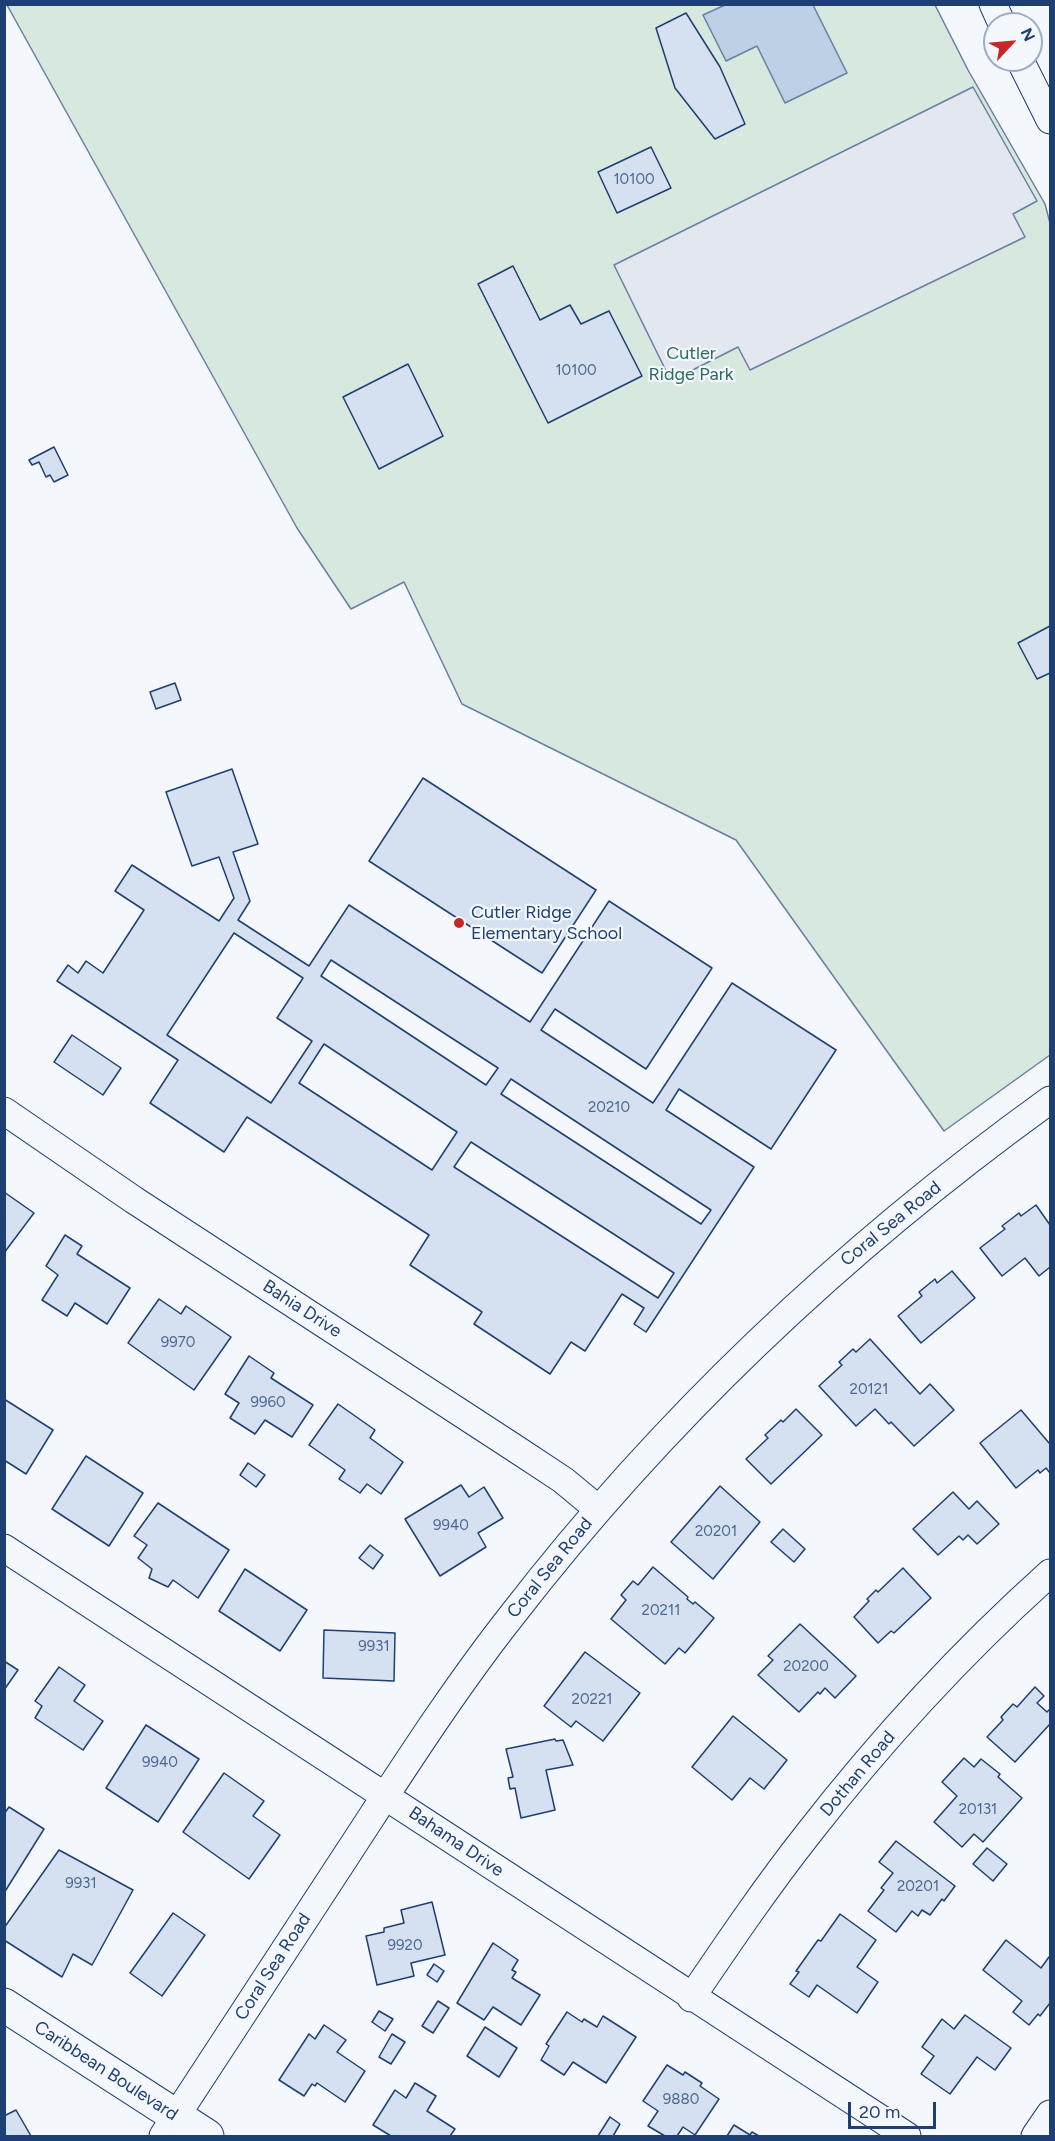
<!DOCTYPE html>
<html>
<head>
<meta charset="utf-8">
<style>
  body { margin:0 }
  #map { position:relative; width:1055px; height:2141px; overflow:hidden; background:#f4f7fb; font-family:Figtree,sans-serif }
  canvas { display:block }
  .frame { position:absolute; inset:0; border:6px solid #1d3f73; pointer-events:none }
  .north { position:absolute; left:983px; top:12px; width:60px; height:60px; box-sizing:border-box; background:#f4f7fb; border:2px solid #9eadc5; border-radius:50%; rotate:64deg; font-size:16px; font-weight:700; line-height:24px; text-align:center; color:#1d3f73 }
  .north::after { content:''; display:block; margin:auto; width:21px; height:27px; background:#c62828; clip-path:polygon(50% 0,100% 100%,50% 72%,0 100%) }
  .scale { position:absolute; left:848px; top:2102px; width:88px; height:27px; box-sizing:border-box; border:3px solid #1d3f73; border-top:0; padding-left:8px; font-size:18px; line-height:21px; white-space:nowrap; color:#1d3f73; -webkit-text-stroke:4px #f4f7fb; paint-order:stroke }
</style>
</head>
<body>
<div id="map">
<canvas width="1055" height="2141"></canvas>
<div class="frame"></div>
<div class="north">N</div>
<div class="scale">20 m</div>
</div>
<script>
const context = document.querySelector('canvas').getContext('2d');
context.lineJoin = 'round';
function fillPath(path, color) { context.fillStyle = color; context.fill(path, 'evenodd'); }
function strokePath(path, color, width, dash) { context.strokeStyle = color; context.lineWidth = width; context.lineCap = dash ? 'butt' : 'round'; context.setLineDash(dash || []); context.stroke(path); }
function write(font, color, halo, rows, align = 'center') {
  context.font = font + ' Figtree,sans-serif'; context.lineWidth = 4.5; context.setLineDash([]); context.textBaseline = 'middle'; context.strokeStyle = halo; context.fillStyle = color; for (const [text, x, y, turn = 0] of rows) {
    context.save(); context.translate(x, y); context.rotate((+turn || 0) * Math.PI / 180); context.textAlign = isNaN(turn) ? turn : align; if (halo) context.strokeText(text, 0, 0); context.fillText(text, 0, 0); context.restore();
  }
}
const green = new Path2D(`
  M7 5H935L968 70 1045 204 1050 223V1055L944 1131 736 840 462 704 404 582 351 609 297 528Z`);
const parking = new Path2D(`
  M973 87 1037 201 1013 214 1025 237 750 370 738 347 671 381 614 265Z`);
const water = new Path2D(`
  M725 5H813L847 73 785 103 757 46 726 61 703 15Z`);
const building = new Path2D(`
  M686 13 720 67 745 124 715 139 675 88 656 28Z
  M651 147 671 188 617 213 598 172Z
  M513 266 540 320 570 305 581 324 609 311 642 376 548 423 478 284Z
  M408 364 443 436 379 469 343 397Z
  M54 447 68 475 54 482 50 475 46 477 39 462 32 465 29 460Z
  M1050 626V673L1037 679 1018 643Z
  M175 683 181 700 156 709 150 692Z
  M232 769 258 844 233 852 250 901 238 920 309 966 349 905 530 1022 609 901 712 968 646 1069 555 1009 541 1030 653 1103 732 983 836 1050 771 1149 679 1089 666 1110 754 1167 646 1332 634 1324 644 1308 622 1294 585 1351 571 1342 550 1374 474 1324 482 1312 410 1265 429 1235 247 1117 224 1152 150 1103 178 1060 57 981 68 965 78 973 86 961 103 973 144 910 115 891 132 865 219 921 234 898 219 857 192 866 166 792ZM234 933 303 978 277 1018 312 1041 271 1103 167 1035ZM331 960 498 1068 486 1085 321 976ZM324 1044 457 1132 432 1170 299 1083ZM511 1079 711 1210 701 1224 501 1094ZM471 1142 674 1273 658 1298 454 1167Z
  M423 778 596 890 542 973 369 861Z
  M72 1035 121 1068 103 1095 54 1062Z
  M4 1192 34 1213 4 1253Z
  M1036 1205 1050 1225V1267L1039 1276 1025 1258 1002 1276 980 1248 1005 1229 1002 1226 1019 1213 1021 1216Z
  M65 1235 82 1246 77 1254 130 1288 107 1324 75 1303 67 1316 42 1300 58 1275 46 1266Z
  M952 1271 975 1298 921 1343 898 1316 922 1296 919 1292 935 1279 937 1283Z
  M159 1299 181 1314 186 1306 231 1337 194 1390 128 1343Z
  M870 1339 920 1394 930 1384 954 1410 914 1446 891 1422 889 1424 875 1409 856 1426 819 1386 842 1365 839 1362 853 1349 856 1352Z
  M249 1356 274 1373 271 1378 313 1405 292 1437 265 1420 255 1434 230 1418 239 1403 225 1394Z
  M4 1399 53 1430 26 1474 4 1460Z
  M338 1404 375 1430 370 1438 403 1462 381 1494 367 1484 360 1493 339 1479 345 1470 309 1445Z
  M796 1409 822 1435 771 1484 746 1459 768 1438 765 1435 781 1420 783 1422Z
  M1021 1410 1049 1443 1050 1442V1473L1046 1468 1040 1473 1038 1470 1016 1488 980 1443Z
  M86 1456 143 1493 109 1546 52 1509Z
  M248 1463 265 1475 256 1487 240 1475Z
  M461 1485 469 1497 484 1487 503 1518 478 1533 486 1547 440 1576 405 1519Z
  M720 1486 760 1522 713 1579 671 1542Z
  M953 1492 969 1509 977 1501 999 1524 977 1544 968 1535 963 1540 959 1536 938 1555 913 1529Z
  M158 1503 229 1550 198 1598 173 1580 168 1587 149 1578 152 1569 138 1558 147 1545 134 1536Z
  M783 1529 805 1549 794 1562 771 1542Z
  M370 1545 383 1555 373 1569 359 1558Z
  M653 1567 688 1597 687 1599 693 1604 695 1602 714 1618 685 1653 679 1648 665 1664 611 1619 626 1600 621 1595 633 1581 638 1585Z
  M903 1568 931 1598 894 1633 891 1631 878 1643 854 1617 869 1601 867 1599 876 1590 878 1592Z
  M245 1569 307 1610 280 1651 219 1611Z
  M800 1624 856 1676 835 1698 825 1688 820 1694 818 1692 799 1712 758 1675 773 1660 768 1656Z
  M324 1630 395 1633 394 1681 323 1678Z
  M585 1652 640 1693 603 1741 576 1721 571 1727 544 1706Z
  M4 1661 18 1670 4 1690Z
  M59 1667 85 1685 74 1701 103 1721 83 1750 35 1718 42 1706 35 1701Z
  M1035 1687 1044 1696 1037 1703 1047 1712 1050 1709V1724L1015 1762 987 1737 1003 1720 1001 1717 1013 1704 1017 1707Z
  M733 1716 787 1760 764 1789 750 1778 732 1800 692 1767Z
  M146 1725 199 1759 158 1822 106 1788Z
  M555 1739 556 1741 563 1740 573 1765 546 1770 555 1810 521 1818 515 1788 510 1789 508 1778 513 1777 506 1749Z
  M964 1758 974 1767 981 1759 1000 1774 998 1777 1022 1798 983 1842 974 1834 962 1847 934 1822 957 1796 942 1782Z
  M224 1773 264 1801 253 1816 280 1835 249 1879 183 1832Z
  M9 1807 44 1829 4 1893V1814Z
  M896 1841 955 1886 944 1901 942 1899 930 1915 922 1910 918 1916 912 1911 896 1932 868 1911 884 1890 881 1888 893 1873 879 1862Z
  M987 1848 1007 1864 993 1881 973 1864Z
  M59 1850 133 1890 92 1965 73 1954 62 1977 4 1940V1928Z
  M432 1902 445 1955 411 1963 414 1976 377 1985 366 1936 384 1932V1928L404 1923 401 1910Z
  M173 1913 205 1935 162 1996 130 1973Z
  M840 1914 876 1940 857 1967 878 1982 857 2013 817 1985 809 1997 790 1984 799 1972 796 1971 818 1940 821 1941Z
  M1006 1940 1041 1968 1049 1957 1050 1958V2003L1040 2016 1038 2014 1029 2025 1013 2012 1022 2001 983 1970Z
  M493 1943 518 1960 512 1970 516 1972 512 1978 540 1995 521 2025 493 2007 484 2020 457 2003Z
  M434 1964 444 1971 437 1982 427 1975Z
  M438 2001 449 2008 433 2033 422 2026Z
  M379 2011 393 2019 385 2031 372 2022Z
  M567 2012 582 2022 584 2019 597 2027 603 2016 636 2037 606 2083 573 2062 564 2075 541 2060 549 2046 546 2044Z
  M965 2015 1011 2048 995 2070 977 2057 950 2094 921 2074 934 2056 922 2047 942 2019 954 2029Z
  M324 2025 346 2040 337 2052 365 2071 345 2102 317 2083 315 2086 312 2084 304 2096 279 2080 309 2034 315 2039Z
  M485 2027 517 2048 499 2077 467 2056Z
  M392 2034 405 2042 391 2064 379 2057Z
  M667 2065 683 2075 685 2072 702 2083 700 2086 719 2099 695 2135 683 2127 677 2136H665L648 2126 658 2111 643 2101Z
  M415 2083 436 2096 427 2111 455 2129 450 2136H391L373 2125 395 2090 406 2098Z
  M16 2110 31 2136H4V2116Z
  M610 2117 620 2124 613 2136H598Z
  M734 2125 750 2135 752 2132 759 2136H727Z`);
const minor = new Path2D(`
  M993 4 1002 24
  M1020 60 1050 120
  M4 1111 134 1200 516 1449 563 1480 598 1509
  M4 1548 907 2136
  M691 1998C729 1942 767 1886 808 1834 881 1740 962 1652 1050 1573
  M163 2136C225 2042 286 1947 348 1853 401 1772 453 1690 513 1614 667 1415 846 1247 1050 1100
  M1035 2136 1050 2114`);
const tertiary = new Path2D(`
  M4 2005 207 2136`);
const markers = [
  [459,923,6,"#c62828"]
];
const numberNames = [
  ["10100",634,180],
  ["10100",576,371],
  ["20210",609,1108],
  ["9970",178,1343],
  ["20121",869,1390],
  ["9960",268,1403],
  ["9940",451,1526],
  ["20201",716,1532],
  ["20211",661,1611],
  ["9931",374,1647],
  ["20200",806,1667],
  ["20221",592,1700],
  ["9940",160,1763],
  ["20131",978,1810],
  ["9931",81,1884],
  ["20201",918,1887],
  ["9920",405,1946],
  ["9880",681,2100]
];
const parkNames = [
  ["Cutler",691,354],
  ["Ridge Park",691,375]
];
const poiNames = [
  ["Cutler Ridge",471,913],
  ["Elementary School",471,934]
];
const streetNames = [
  ["Coral Sea Road",891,1224,-39],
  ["Bahia Drive",302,1309,33],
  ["Coral Sea Road",550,1568,-51],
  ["Dothan Road",858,1774,-50],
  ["Bahama Drive",456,1842,34],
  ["Coral Sea Road",273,1967,-57],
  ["Caribbean Boulevard",106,2071,33]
];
fillPath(green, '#d7e8df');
strokePath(green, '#687fa3', 1.5);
fillPath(parking, '#e3e8f0');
strokePath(parking, '#687fa3', 1.5);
fillPath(water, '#bed0e5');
strokePath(water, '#687fa3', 1.5);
fillPath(building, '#d5e0f0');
strokePath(building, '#1d3f73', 1.5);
strokePath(minor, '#1d3f73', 29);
strokePath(tertiary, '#1d3f73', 35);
strokePath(minor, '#f4f7fb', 27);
strokePath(tertiary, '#f4f7fb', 33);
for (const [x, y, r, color] of markers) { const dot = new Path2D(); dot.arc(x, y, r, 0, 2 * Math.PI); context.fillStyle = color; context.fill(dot); strokePath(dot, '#f4f7fb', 2); }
write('15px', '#4b6792', null, numberNames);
write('18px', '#2c6c60', '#f4f7fb', parkNames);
write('18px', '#1d3f73', '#f4f7fb', poiNames, 'left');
write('18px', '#1d3f73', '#f4f7fb', streetNames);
</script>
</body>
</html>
